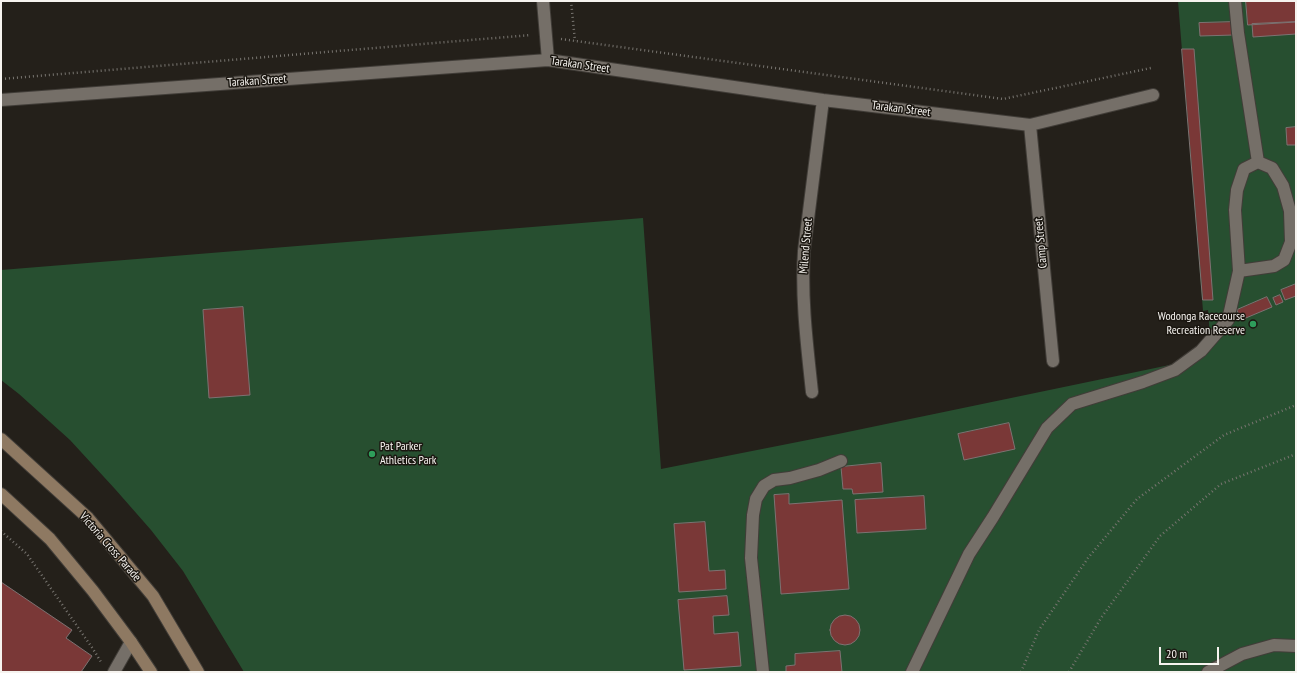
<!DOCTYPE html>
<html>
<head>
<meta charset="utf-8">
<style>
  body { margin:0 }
  #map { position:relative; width:1297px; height:673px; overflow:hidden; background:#24201a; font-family:"PT Sans Narrow",sans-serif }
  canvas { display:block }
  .frame { position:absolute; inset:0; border:2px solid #f6f3ef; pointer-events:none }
  .scale { position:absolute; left:1159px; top:647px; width:60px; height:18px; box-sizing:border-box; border:2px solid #f6f3ef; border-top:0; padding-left:5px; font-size:12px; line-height:14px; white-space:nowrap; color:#f6f3ef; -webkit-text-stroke:3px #1b1711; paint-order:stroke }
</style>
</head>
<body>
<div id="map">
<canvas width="1297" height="673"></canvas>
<div class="frame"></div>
<div class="scale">20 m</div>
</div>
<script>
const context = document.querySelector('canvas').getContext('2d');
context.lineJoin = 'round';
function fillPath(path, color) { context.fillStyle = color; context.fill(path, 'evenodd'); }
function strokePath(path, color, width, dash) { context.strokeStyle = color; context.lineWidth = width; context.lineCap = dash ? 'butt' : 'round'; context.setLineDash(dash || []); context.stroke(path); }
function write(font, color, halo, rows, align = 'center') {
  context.font = font + ' "PT Sans Narrow",sans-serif'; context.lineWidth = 3; context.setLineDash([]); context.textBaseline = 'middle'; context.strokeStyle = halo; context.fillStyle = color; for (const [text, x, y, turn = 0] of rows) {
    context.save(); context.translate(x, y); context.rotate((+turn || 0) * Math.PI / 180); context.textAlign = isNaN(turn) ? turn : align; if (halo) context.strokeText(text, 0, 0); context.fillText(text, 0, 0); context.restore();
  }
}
const green = new Path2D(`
  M1178 1H1296V672H244L183 571 151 530 115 489 70 440 19 394 1 380V270L643 218 661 469 838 434 1184 362 1210 337 1208 310 1203 311Z`);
const building = new Path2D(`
  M1246 1H1296V22L1248 25Z
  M1233 22 1234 35 1200 36 1199 23Z
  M1296 22V34L1253 37 1252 24Z
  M1182 49H1194L1213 300H1203Z
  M1296 127V145H1287L1286 128Z
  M1296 284V296L1285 300 1281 290Z
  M1280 295 1283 302 1276 305 1273 298Z
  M1267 297 1272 307 1241 320 1237 310Z
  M243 307 250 395 209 398 203 310Z
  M1009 423 1015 449 964 460 958 434Z
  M881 463 883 492 853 494 852 489H843L841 467Z
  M789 494V504L842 500 849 589 781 594 774 495Z
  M924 496 926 529 857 533 855 500Z
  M705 522 709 571 725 570 726 589 679 592 674 524Z
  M1 582 72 630 66 638 92 656 81 672H1Z
  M727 596 729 615 713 616 714 634 738 632 741 666 684 670 678 600Z
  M830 630a15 15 0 1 1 30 0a15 15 0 1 1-30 0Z
  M840 651 842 672H786V666L795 665V654Z`);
const path = new Path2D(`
  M571 1 575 41
  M561 39 1003 99 1151 68
  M1 79 531 35
  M1 531 27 554 93 649 101 662
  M1021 672 1039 630 1088 558 1137 499 1224 435 1296 405
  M1069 672 1101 618 1160 536 1221 484 1296 454`);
const service = new Path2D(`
  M1239 271 1274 266 1284 260 1291 242 1290 211 1283 186 1272 168 1258 162
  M114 672 131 642
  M763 672 751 558 753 515 756 499 764 486 774 480 790 478 819 470 841 461
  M912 672 969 554 993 517 1047 428 1072 404 1143 382 1175 370 1201 351 1228 320 1239 271 1235 210 1237 190 1244 169 1258 162 1238 33 1235 1
  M1208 672 1242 654 1274 645 1296 646`);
const minor = new Path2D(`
  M543 1 548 60
  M1 100 548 60 823 100 1030 125 1153 95
  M1030 125 1053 361
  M812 392C807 345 801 298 804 251L823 100`);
const secondary = new Path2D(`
  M1 439 88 518 153 596 198 672
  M1 494 50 539 93 591 131 642 151 672`);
const markers = [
  [1253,324,4,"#2e9e5b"],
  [372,454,4,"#2e9e5b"]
];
const streetNames = [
  ["Tarakan Street",580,65,8],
  ["Tarakan Street",257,81,-4],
  ["Tarakan Street",901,109,7],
  ["Camp Street",1041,243,-95],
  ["Milend Street",806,246,-85],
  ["Victoria Cross Parade",110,547,49]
];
const poiNames = [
  ["Wodonga Racecourse",1245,317],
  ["Recreation Reserve",1245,331],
  ["Pat Parker",380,447,"left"],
  ["Athletics Park",380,461,"left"]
];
fillPath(green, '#274f30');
fillPath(building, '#7a3837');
strokePath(building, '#7d7272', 1);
strokePath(service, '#413d38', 14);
strokePath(minor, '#413d38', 14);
strokePath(secondary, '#413d38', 14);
strokePath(path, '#787570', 2.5, [1, 3]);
strokePath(service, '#756f68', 12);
strokePath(minor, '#756f68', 12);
strokePath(secondary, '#8e7962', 12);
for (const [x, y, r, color] of markers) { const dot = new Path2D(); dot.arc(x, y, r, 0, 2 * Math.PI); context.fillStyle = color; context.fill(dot); strokePath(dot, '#1b1711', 1.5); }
write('12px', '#f6f3ef', '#1b1711', streetNames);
write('12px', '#f6f3ef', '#1b1711', poiNames, 'right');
</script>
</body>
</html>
